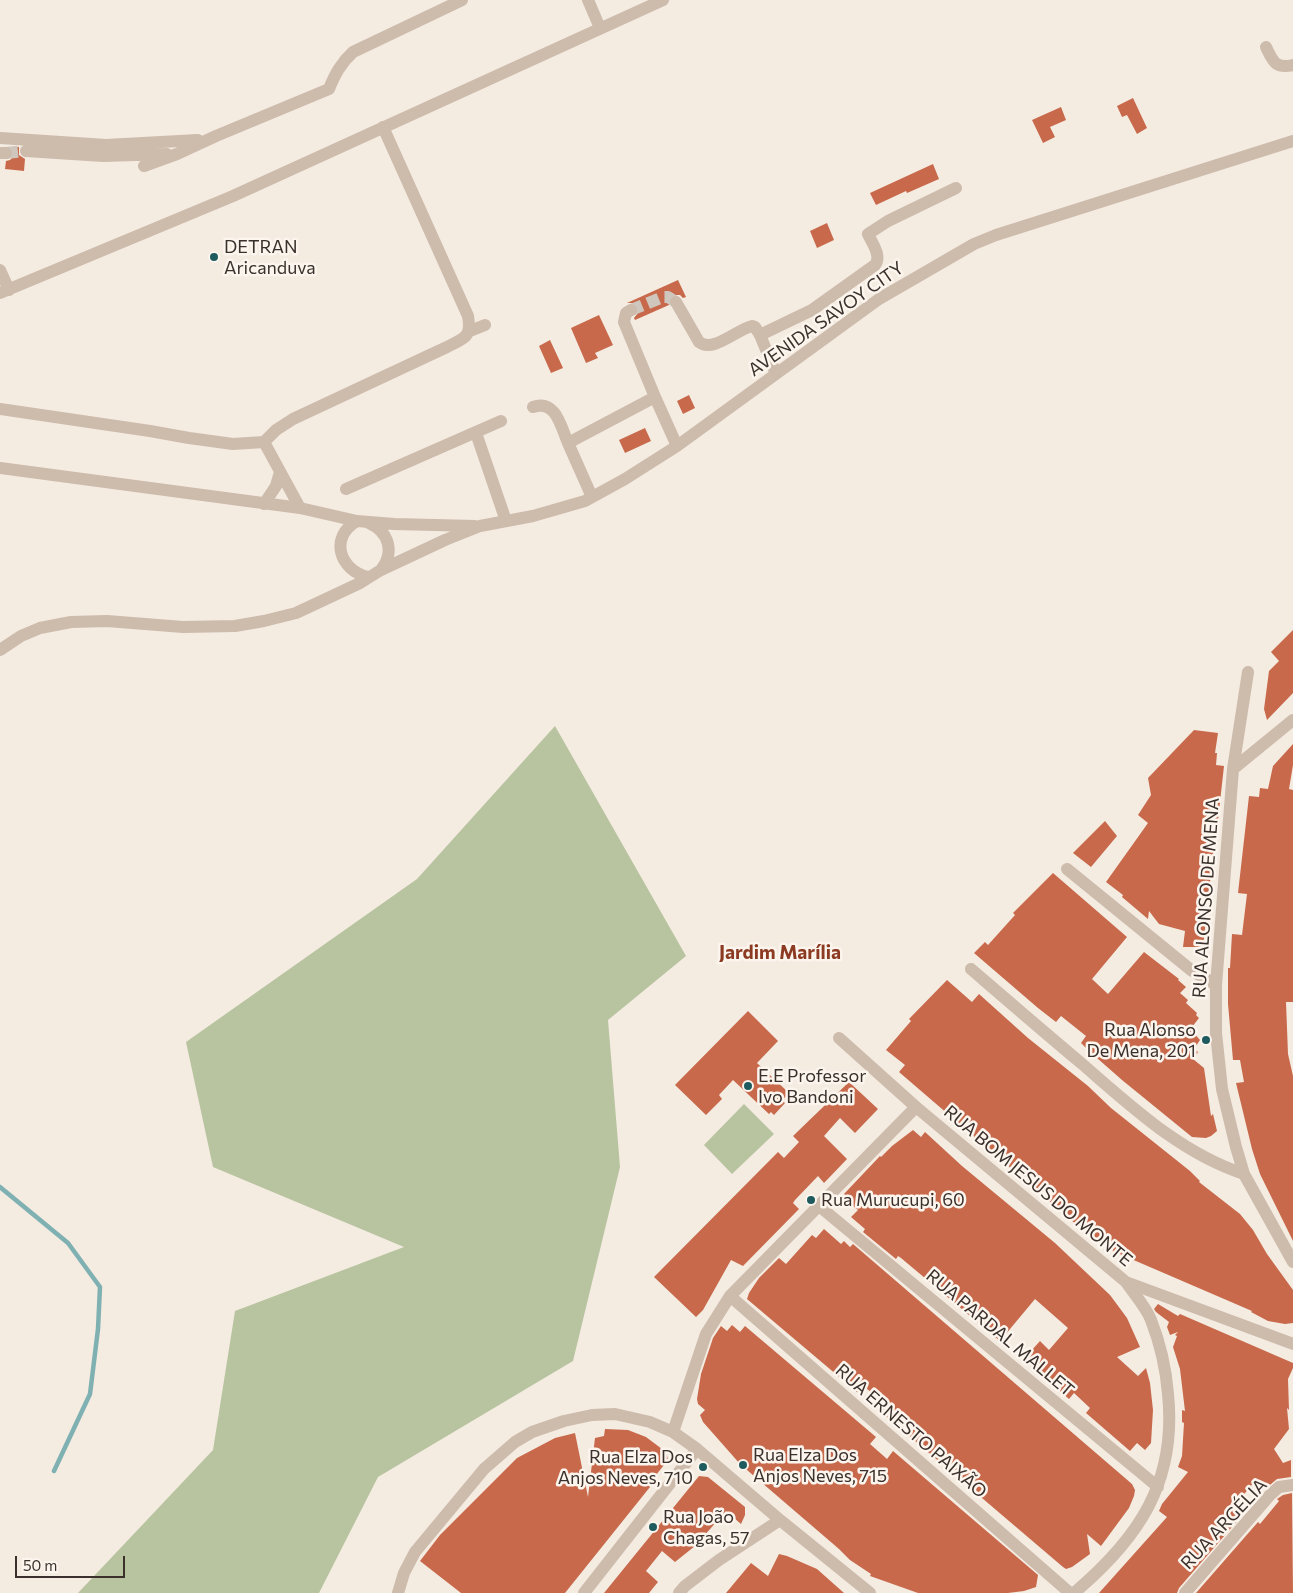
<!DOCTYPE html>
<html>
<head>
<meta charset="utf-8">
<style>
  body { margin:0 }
  #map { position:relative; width:1293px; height:1593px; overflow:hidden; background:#f4ebe1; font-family:Commissioner,sans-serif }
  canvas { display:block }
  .scale { position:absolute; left:15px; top:1556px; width:110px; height:22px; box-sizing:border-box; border:2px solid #3b302b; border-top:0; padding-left:6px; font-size:15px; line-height:18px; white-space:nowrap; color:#3b302b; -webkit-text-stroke:4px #fbf5ee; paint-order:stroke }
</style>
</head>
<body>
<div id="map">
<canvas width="1293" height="1593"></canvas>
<div class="scale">50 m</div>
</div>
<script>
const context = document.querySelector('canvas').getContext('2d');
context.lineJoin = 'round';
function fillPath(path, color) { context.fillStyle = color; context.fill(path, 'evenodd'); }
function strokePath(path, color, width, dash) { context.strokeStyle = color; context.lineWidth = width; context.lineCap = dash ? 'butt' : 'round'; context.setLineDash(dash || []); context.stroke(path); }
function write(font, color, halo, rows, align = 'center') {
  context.font = font + ' Commissioner,sans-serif'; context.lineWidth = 5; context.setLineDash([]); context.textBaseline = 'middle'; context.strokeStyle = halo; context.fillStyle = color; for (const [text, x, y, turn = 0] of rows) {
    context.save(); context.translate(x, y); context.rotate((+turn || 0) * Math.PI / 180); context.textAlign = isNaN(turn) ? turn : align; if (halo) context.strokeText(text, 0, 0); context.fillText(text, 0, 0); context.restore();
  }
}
const green = new Path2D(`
  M555 726 686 956 608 1020 620 1167 573 1361 378 1477 319 1593H78L213 1450 235 1311 404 1247 213 1167 186 1042 417 879Z
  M744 1104 774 1134 732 1174 704 1145Z`);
const stream = new Path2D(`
  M0 1187 68 1243 100 1287 98 1329 90 1394 54 1471`);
const building = new Path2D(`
  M1133 98 1147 128 1137 134 1127 115 1122 117 1117 106Z
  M1061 107 1066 120 1050 127 1055 137 1043 143 1032 120Z
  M11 147H19V155L25 159 24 171 5 169 6 161 10 160 13 157 14 153Z
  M933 164 939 179 907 193 906 191 876 205 870 193Z
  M827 223 834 240 817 248 810 231Z
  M678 280 686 297 683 298 680 295H672L669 298V305L635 320 634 318 638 313V306L634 303H627Z
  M599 315 613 345 595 353 598 358 586 363 571 328Z
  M550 340 563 368 551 373 539 346Z
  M689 395 695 408 683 414 677 401Z
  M645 428 651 441 625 453 619 440Z
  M1293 630V693L1267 720 1264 709 1269 671 1279 661 1271 652Z
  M1194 730 1218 733 1215 753H1217L1216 765 1224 766 1218 820H1214L1212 841H1214L1213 855 1203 947H1183L1185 931 1159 924 1149 911 1148 919 1122 897 1123 895 1106 882 1148 823 1138 815 1151 795 1148 778Z
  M1293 744V765L1289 789 1293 790V1002H1286L1288 1054 1293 1076V1241L1260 1174 1252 1149 1236 1083 1244 1082 1240 1060H1233L1228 1004V968H1230L1232 934 1242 935 1247 894 1238 893 1249 796 1259 797 1260 788 1268 789 1273 766Z
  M1105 821 1117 836 1091 867 1073 853Z
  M1053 873 1127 937 1092 979 1108 994 1144 952 1179 979 1178 980 1186 987 1180 993 1188 1000 1186 1003 1197 1013 1196 1015 1199 1018 1192 1027 1195 1030 1193 1032 1200 1040 1194 1049 1198 1052 1193 1059 1204 1068 1211 1116 1213 1114 1217 1131 1211 1136 1206 1138 1192 1137 1122 1080 1089 1051 1081 1043 1086 1036 1061 1016 1056 1022 1038 1008 974 953 985 942 988 945 1015 915 1013 913Z
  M947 980 972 1002 979 994 1028 1038 1088 1086 1111 1108 1190 1171 1200 1181 1199 1182 1240 1214 1253 1230 1267 1254 1293 1290V1323L1285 1324 1268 1321 1251 1312 1252 1311 1115 1252 1085 1232 899 1072 905 1065 886 1050 911 1021 909 1019Z
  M748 1011 778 1041 757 1063 789 1093 782 1101 785 1103 774 1115 771 1112 769 1114 733 1080 719 1095 722 1099 706 1115 675 1085Z
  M849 1082 878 1109 855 1133 840 1118 824 1136 847 1159 824 1183 818 1176 795 1200 793 1203 799 1209 743 1266 731 1260 703 1310 696 1317 654 1277 778 1152 784 1158 799 1142 793 1136Z
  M913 1130 921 1137 925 1132 962 1166 1055 1243 1110 1295 1127 1318 1140 1347 1117 1357 1138 1376 1146 1368 1150 1383 1153 1410 1151 1443 1145 1450 1137 1443 1130 1451 1086 1413 1090 1408 1074 1393 1069 1399 1027 1362 1030 1360 1028 1358 1033 1353 1031 1351 1040 1341 1049 1350 1068 1328 1035 1299 1000 1341 901 1258 898 1256 896 1259 863 1232 865 1229 851 1217 858 1210 849 1203 852 1200 844 1194 880 1156 881 1157 892 1146Z
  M824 1229 841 1244 844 1241 850 1247 853 1244 1132 1484 1135 1490 1134 1496 1129 1508 1101 1546 1087 1534 1090 1554 1072 1567 1066 1569 1063 1567 874 1406 880 1399 862 1385 857 1392 747 1299 749 1293 759 1278 779 1258 786 1264 812 1235 816 1238Z
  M1158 1304 1178 1316 1180 1314 1293 1363V1368L1288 1379 1289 1410 1287 1408 1289 1429 1274 1449 1283 1463 1291 1460V1477L1277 1479 1265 1489 1255 1481 1236 1504 1245 1512 1179 1588 1177 1593H1099L1167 1517 1159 1511 1162 1504 1188 1472 1178 1467 1182 1456 1184 1423 1182 1422V1410L1185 1411 1180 1369 1173 1347 1177 1336 1175 1335 1178 1332 1170 1335 1167 1327 1169 1322 1156 1312 1154 1309Z
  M732 1325 740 1332 745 1326 876 1437 870 1444 887 1459 893 1451 983 1528 1038 1575 1036 1587 1024 1591 1008 1593H918L870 1576 871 1574 850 1560 839 1549 740 1464 703 1422 700 1415 705 1410 698 1404 697 1399 701 1374 713 1338 721 1326 727 1331Z
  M605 1429 628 1430 646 1437 666 1452 668 1460 648 1485 650 1487 565 1593H461L420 1561 440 1535 517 1458 555 1438 575 1433 588 1497 595 1438 604 1436Z
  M699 1476 708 1477 745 1507V1515L741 1524 726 1511 695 1546 675 1562 662 1551 646 1571 658 1582 649 1593H604Z
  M1292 1493 1293 1593H1196L1258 1522 1260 1524 1279 1501 1277 1499 1283 1495Z
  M779 1554 787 1556 817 1569 844 1593H726L751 1563 768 1576Z`);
const minorTunnel = new Path2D(`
  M6 153 26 151
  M631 310 663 297H668L676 302`);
const minor = new Path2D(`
  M588 0 600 28
  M1266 47C1273 61 1275 69 1293 65
  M0 138 106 145 198 140
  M26 151 103 156 167 154
  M0 153H6
  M144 166 177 154 216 136 329 89C335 74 341 63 353 52L462 0
  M0 270 9 290
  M0 293 233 196 663 0
  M676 302 699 342C713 353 736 330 752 326L755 327 760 335
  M631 310 626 313 624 322 655 397
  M470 331 485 325
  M776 374 760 335 812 310 875 265C882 256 872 243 868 234L888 221 956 188
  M533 407C556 399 561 427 568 443L655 397 677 446
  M0 409 150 431 189 438 233 444 264 442 276 430 293 419 447 347C464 338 472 338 468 316L383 127
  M476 433 506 521
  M264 442 300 508
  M568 443 592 497
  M0 468 300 508 357 521 394 524 475 526
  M346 489 501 421
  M264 504 276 486 280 472
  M357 521C329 537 339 570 368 577
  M369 523C389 532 395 552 381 570
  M0 650 21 636 40 628 71 622 107 621 183 627 235 626 264 621 296 613 360 583 381 570 445 540 480 526 533 516 585 501 625 479 677 446 879 299 974 244 996 235 1293 141
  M1248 672 1233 769 1216 985V1033L1222 1089 1236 1147 1244 1174 1293 1262
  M1233 769 1293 720
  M1067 869 1191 970 1216 985
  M971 969C1007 1000 1044 1032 1081 1063 1131 1106 1180 1153 1244 1174
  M839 1038 916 1107 1126 1282 1293 1344
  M819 1206 1158 1487
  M730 1296 1070 1593
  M673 1432 706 1334 730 1296 916 1107
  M398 1593 404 1573 415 1552 484 1469 515 1442 532 1432 564 1421 592 1415 615 1414 650 1422 673 1432 697 1449 780 1520 870 1593
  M584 1593 697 1449
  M679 1593 685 1586 719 1560 780 1520
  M1074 1593C1139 1538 1177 1482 1168 1394 1166 1369 1160 1343 1151 1320 1146 1307 1134 1294 1126 1282
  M1185 1593 1270 1495 1279 1487 1293 1485`);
const markers = [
  [214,257,5,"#1f5a5e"],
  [1206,1040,5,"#1f5a5e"],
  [748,1086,5,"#1f5a5e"],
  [811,1200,5,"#1f5a5e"],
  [743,1465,5,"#1f5a5e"],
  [703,1467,5,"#1f5a5e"],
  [653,1527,5,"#1f5a5e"]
];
const poiNames = [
  ["DETRAN",224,247],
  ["Aricanduva",224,268],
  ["Rua Alonso",1196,1030,"right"],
  ["De Mena, 201",1196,1051,"right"],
  ["E.E Professor",758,1076],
  ["Ivo Bandoni",758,1097],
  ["Rua Murucupi, 60",821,1200],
  ["Rua Elza Dos",753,1455],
  ["Anjos Neves, 715",753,1476],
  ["Rua Elza Dos",693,1457,"right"],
  ["Anjos Neves, 710",693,1478,"right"],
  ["Rua João",663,1517],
  ["Chagas, 57",663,1538]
];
const streetNames = [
  ["AVENIDA SAVOY CITY",826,319,-35],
  ["RUA ALONSO DE MENA",1206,898,-86],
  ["RUA BOM JESUS DO MONTE",1038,1186,40],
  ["RUA PARDAL MALLET",1000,1333,40],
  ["RUA ERNESTO PAIXÃO",911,1431,41],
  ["RUA ARGÉLIA",1224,1524,-47]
];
const neighbourhoodNames = [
  ["Jardim Marília",780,953]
];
fillPath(green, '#b8c4a0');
strokePath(stream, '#7fb0b2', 4.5);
fillPath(building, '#c8694b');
strokePath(minorTunnel, '#cfc6bd', 12, [12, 6]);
strokePath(minor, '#cdbbac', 12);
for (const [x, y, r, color] of markers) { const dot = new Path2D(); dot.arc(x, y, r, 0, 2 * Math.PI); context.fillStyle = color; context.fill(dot); strokePath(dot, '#fbf5ee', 2); }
write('18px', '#3b302b', '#fbf5ee', poiNames, 'left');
write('18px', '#3b302b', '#fbf5ee', streetNames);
write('bold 19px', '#8c3b22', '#fbf5ee', neighbourhoodNames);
</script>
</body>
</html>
